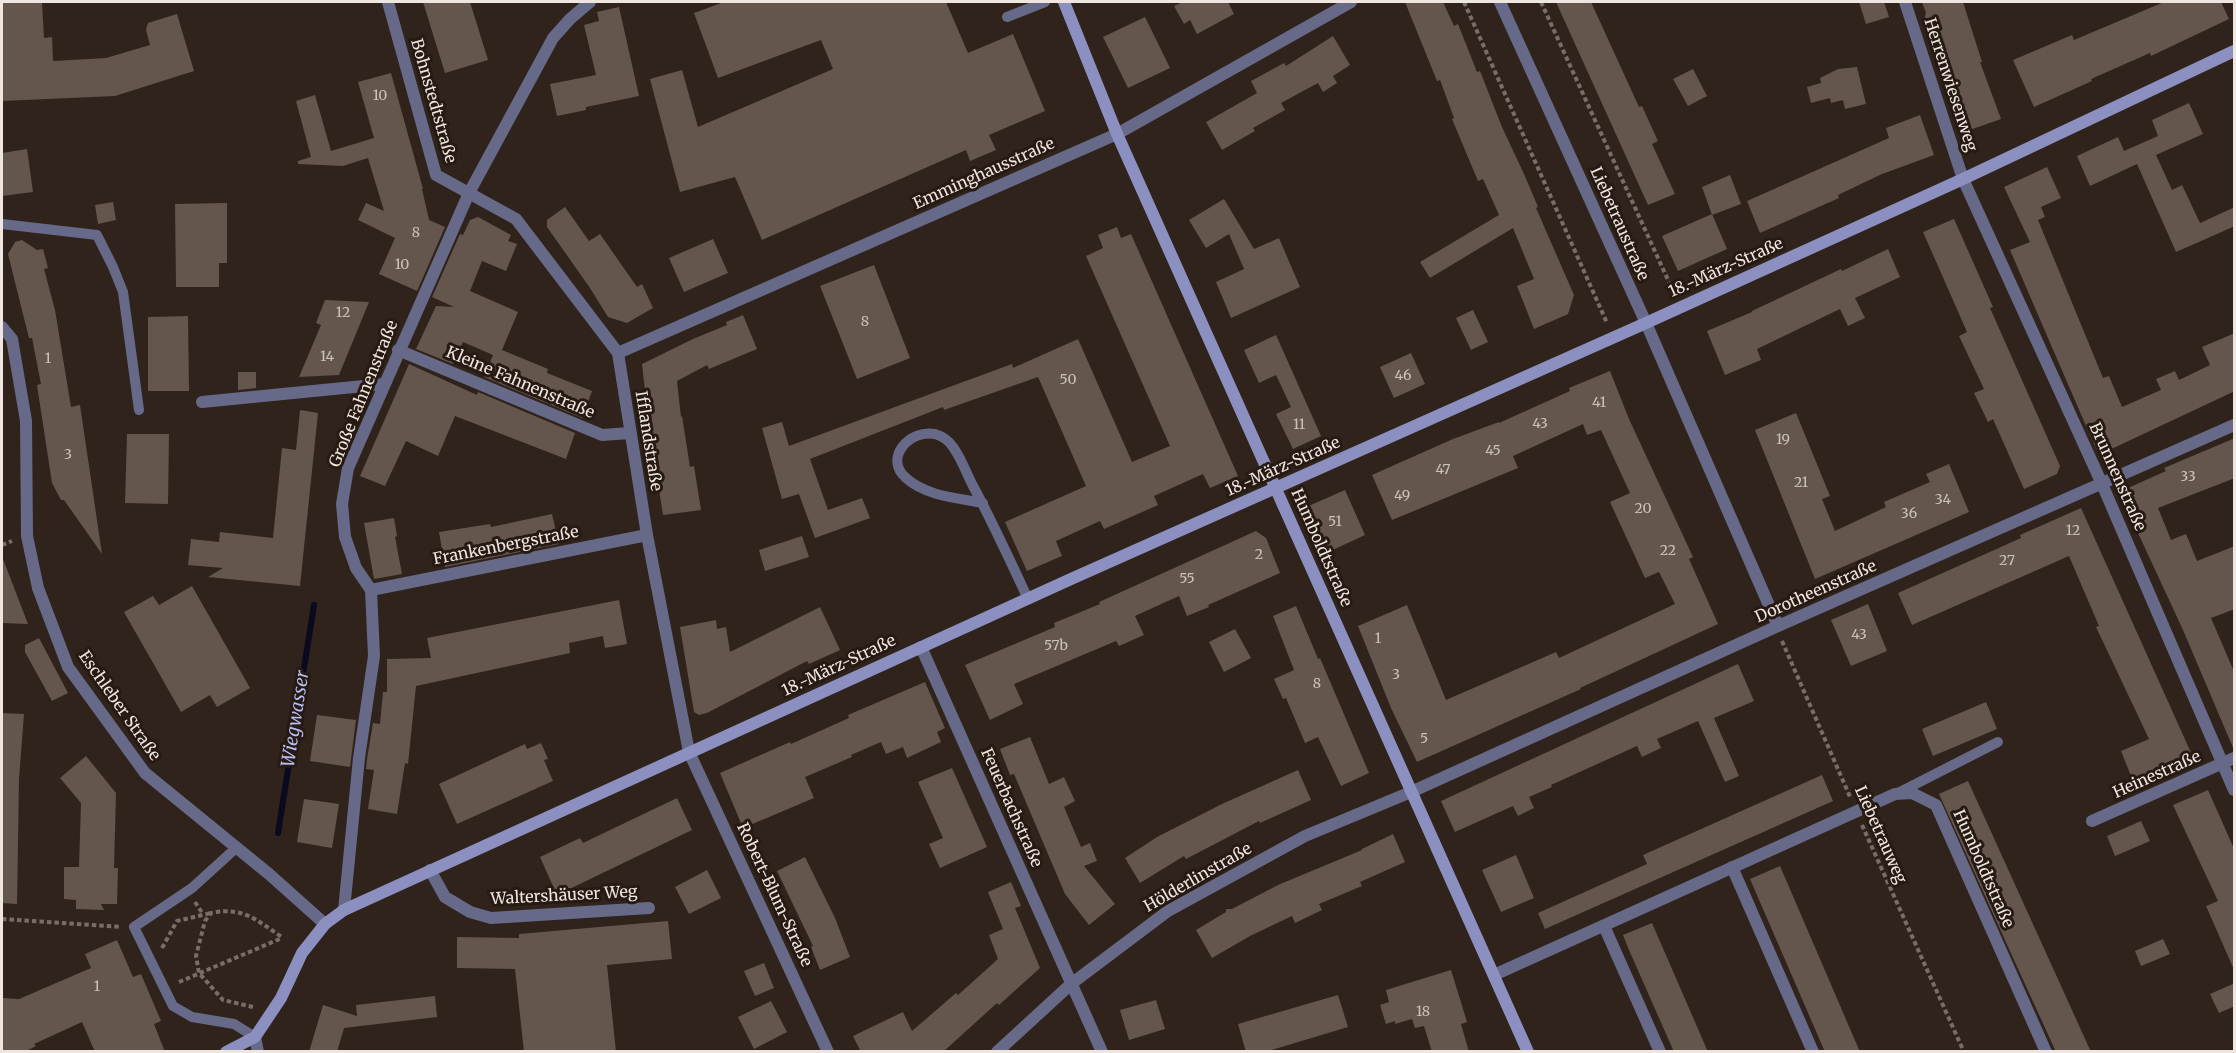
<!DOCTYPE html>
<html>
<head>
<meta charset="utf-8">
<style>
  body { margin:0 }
  #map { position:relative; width:2236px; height:1053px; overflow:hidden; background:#2f231b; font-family:Merriweather,serif }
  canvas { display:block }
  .frame { position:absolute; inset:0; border:3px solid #efe6e0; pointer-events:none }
</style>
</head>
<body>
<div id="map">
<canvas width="2236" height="1053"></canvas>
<div class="frame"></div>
</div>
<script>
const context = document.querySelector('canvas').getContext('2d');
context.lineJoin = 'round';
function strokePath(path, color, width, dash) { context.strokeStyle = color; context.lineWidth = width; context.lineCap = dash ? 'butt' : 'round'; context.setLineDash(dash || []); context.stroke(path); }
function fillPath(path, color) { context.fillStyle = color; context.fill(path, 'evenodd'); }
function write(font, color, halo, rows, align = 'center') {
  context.font = font + ' Merriweather,serif'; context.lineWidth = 6; context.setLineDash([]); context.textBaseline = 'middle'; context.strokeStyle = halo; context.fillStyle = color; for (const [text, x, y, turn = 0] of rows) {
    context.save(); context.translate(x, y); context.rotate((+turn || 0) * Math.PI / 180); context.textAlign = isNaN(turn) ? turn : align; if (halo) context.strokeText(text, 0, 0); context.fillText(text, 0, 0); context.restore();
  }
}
const stream = new Path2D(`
  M278 833 314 605`);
const building = new Path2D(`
  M2 2H42L44 38 52 37 53 61 106 58 150 45 146 30 148 23 177 14 194 71 115 96 2 101Z
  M423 2H470L488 60 445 73Z
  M724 2H946L968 53 1013 34 1045 111 989 135 996 150 970 161 966 150 762 240 735 177 680 192 650 79 682 70 698 127 833 69 821 40 718 78 694 13Z
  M1183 2H1228L1234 14 1197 34 1190 20 1184 24 1174 6Z
  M1405 2H1443L1454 26 1458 24 1477 72 1480 71 1502 127 1524 174 1538 207 1536 208 1574 295 1568 314 1534 329 1517 286 1534 279 1513 228 1430 278 1420 262 1499 215 1483 179 1478 181 1452 119 1454 118 1440 80 1437 81Z
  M1556 2H1591L1639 107 1642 106 1658 141 1652 144 1675 194 1648 205Z
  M1859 2H1884L1889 17 1866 24Z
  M1922 2H1963L1982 62H1980L2001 119 1964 132 1931 42 1937 40 1924 19 1926 13Z
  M2164 2H2221L2229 19 2151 56 2150 53 2091 79 2092 81 2034 107 2013 60 2072 35 2074 40Z
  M619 7 639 96 586 107V110L557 116 550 84 596 75 584 25 599 21 597 12Z
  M1145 17 1170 68 1128 88 1103 37Z
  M1333 36 1350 65 1333 76 1337 83 1323 92 1318 83 1281 103 1285 110 1253 128 1255 131 1222 150 1206 122 1257 93 1251 81 1284 63 1286 66Z
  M1857 67 1866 104 1845 109 1843 100 1831 103 1830 98 1811 103 1807 87 1821 83 1820 78 1838 69Z
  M1693 69 1707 96 1688 106 1673 79Z
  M391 73 423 189H422L429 220 445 227 417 291 379 274 395 238 358 220 366 203 384 211 368 158 343 166 298 164V161L311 157 296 101 315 95 331 151 374 138 358 82Z
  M2189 103 2203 134 2156 155 2172 190 2182 185 2200 223 2235 207V226L2176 252 2137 164 2090 186 2077 156 2118 137 2124 151 2158 136 2152 120Z
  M1920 115 1934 155 1882 174 1838 195 1839 198 1760 233 1747 201 1889 138 1886 128Z
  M27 149 33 192 2 196V153Z
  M2047 167 2061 198 2041 207 2045 217 2038 220 2103 378 2109 376 2122 407 2161 390 2156 379 2175 371 2179 380 2210 365 2202 347 2235 333V391L2105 452 2096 449 2010 250 2030 242 2004 187Z
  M1730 175 1741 204 1712 215 1702 187Z
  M1224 199 1254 249 1279 238 1300 287 1231 318 1216 282 1244 269 1229 234 1206 248 1189 220Z
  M113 202 116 220 98 224 95 205Z
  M227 203V263H219V287H176L175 204Z
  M565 207 589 241 600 234 637 287 642 284 653 308 627 323 608 317 590 288 547 227V220Z
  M1712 214 1727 249 1678 271 1662 236Z
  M478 217 511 235 508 241 517 244 506 271 482 261 470 291 518 312 502 350 548 369 547 373 592 391 582 418 484 377 493 355 463 342 453 364 416 349 436 306 454 307 432 297 460 234 463 235 470 220Z
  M1954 219 1993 307 1990 308 2060 466 2057 474 2024 489 1993 419 1988 422 1974 393 1984 389 1959 336 1967 332 1923 232Z
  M1117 227 1121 238 1131 234 1238 476 1210 488 1203 474 1154 496 1158 505 1104 529 1100 521 1056 541 1062 556 1027 571 1005 522 1086 486 1038 377 944 410 943 407 810 459 828 510 862 498 870 518 815 538 799 494 782 499 762 428 782 422 789 446 1012 364 1013 368 1078 339 1132 462 1170 446 1086 256 1103 248 1098 235Z
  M713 239 728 273 684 292 669 258Z
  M22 240 37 250 43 249 48 268 44 269 55 310 71 407 80 405 102 554 64 500H61L52 483 37 385 41 384 32 338H29L8 254 15 242Z
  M1888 249 1900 277 1855 298 1865 318 1848 326 1840 309 1757 349 1761 360 1725 375 1707 331 1752 312V311L1841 269 1842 271Z
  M874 265 910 358 857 379 820 286Z
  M325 300 369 302 339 375 299 377 321 325 316 323Z
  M1473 310 1488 342 1471 350 1456 318Z
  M743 315 757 349 709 369 707 365 677 381 681 417 682 416 690 467 694 466 701 510 663 515 649 426 642 364 693 339 727 325 726 322Z
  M188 316 189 391H148V317Z
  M1276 335 1321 436 1293 449 1276 414 1291 407 1276 375 1259 383 1244 350Z
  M1411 353 1425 384 1394 398 1380 367Z
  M409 364 477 395 478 392 575 433 566 459 455 416 438 456 406 441 385 486 360 476Z
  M1610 371 1629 419 1693 557 1689 559 1718 624 1580 688 1581 689 1417 762 1391 708 1358 626 1407 605 1446 700 1556 652 1559 658 1675 604 1659 572 1645 578 1610 502 1630 493 1601 430 1587 435 1583 424 1513 456 1518 468 1392 520 1372 475 1453 439 1499 422V423L1570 391 1569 388Z
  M238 372H256V388L238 390Z
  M300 410 318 413 300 586 208 577 223 568 188 565 191 539 219 542 220 532 273 538 282 448 296 450Z
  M1796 413 1830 496 1822 499 1835 531 1886 507 1884 502 1930 482 1926 474 1949 464 1969 512 1815 579 1755 430Z
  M127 434H169L168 504 125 503Z
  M2235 438V478L2158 508 2171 540 2186 534 2197 561 2235 546V609L2211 618 2235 674 2234 750 2183 630 2119 492 2166 471 2164 468Z
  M1345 490 1365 535 1324 554 1304 508Z
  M2081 508 2192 755 2133 781 2121 751 2149 739 2096 627 2099 626 2069 556 1912 625 1898 593 2021 538 2020 535Z
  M552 514 559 544 445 567 439 532 490 524 491 527Z
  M394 518 397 536 395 537 402 574 374 579 364 523Z
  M1256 531 1266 538 1280 573 1208 605 1209 607 1187 616 1179 596 1135 616 1144 635 1119 646 1116 641 1014 684 1023 704 990 720 965 665 1055 627 1054 623 1100 604 1099 602Z
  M802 536 809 557 765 571 759 550Z
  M2 559H3L28 624 2 623Z
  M192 586 250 688 217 707 210 695 181 712 124 612 153 596 159 605Z
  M619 600 627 644 605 648 603 636 569 643 570 653 416 686 408 764 405 763 397 814 368 809 374 770 366 769 367 759 373 723 380 724 383 692H387V659L431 658 427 638Z
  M1868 604 1887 651 1851 666 1831 620Z
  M1296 606 1318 659 1320 658 1369 773 1341 786 1318 737 1305 743 1286 698 1283 699 1274 679 1294 670 1273 616Z
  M820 607 840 650 809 664 807 661 707 713 699 715 694 712 680 627 716 620 717 629 726 627 730 652Z
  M1235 629 1251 658 1224 672 1209 642Z
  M39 638 68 693 52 701 25 652V645Z
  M1738 664 1754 701 1714 718 1739 776 1725 782 1698 721 1657 739 1661 748 1642 757 1637 746 1551 785 1552 787 1529 797 1534 808 1518 816 1513 806 1455 832 1441 801Z
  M925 682 945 728 937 732 941 742 907 758 903 747 886 754 881 742 851 755 852 757 805 777 814 798 743 828 720 773 790 742 791 744 849 718 848 715Z
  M1986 702 1997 729 1933 756 1922 729Z
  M2 713 24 714 19 779 17 904 2 903Z
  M317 715 356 720 350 767 310 761Z
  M1030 737 1049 784 1064 777 1075 801 1064 807 1081 847 1090 843 1097 861 1084 866 1115 904 1089 925 1065 894 1014 774 1010 775 1000 749Z
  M541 743 548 759 544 760 553 781 457 824 439 784 525 744 527 749Z
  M86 756 116 793 114 868H118L117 904H101L104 910 76 909V900L64 899V867H79L81 803 60 778Z
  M952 768 987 847 940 868 929 844 943 838 918 782Z
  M1298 770 1311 800 1260 823 1259 821 1186 859 1184 856 1140 883 1125 858 1157 837 1222 804Z
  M1822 775 1833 801 1545 929 1538 913 1647 864 1643 855Z
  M1968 781 2091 1052H2056L2014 960 1939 794Z
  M2208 790 2235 851V972L2206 906 2218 901 2173 805Z
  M677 798 692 830 557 895 540 857 580 838 583 843Z
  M304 799 339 804 332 848 297 842Z
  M2141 821 2150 841 2115 856 2107 836Z
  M1393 834 1405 862 1360 882 1362 886 1319 904 1322 910 1295 923 1292 916 1250 936 1212 958 1196 930 1226 912V909H1232L1278 885 1362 850V849Z
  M1516 855 1534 898 1501 912 1482 870Z
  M805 857 835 918 850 957 820 970 811 947 813 946 777 871Z
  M1780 866 1860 1052H1825L1750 879Z
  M707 870 721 898 689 914 675 887Z
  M1011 882 1021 906 1015 908 1040 968 999 1005 997 1003 943 1052H861L853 1036 903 1012 912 1031 956 993 958 995 998 959 989 935 1003 929 988 892Z
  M668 921 672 959 607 965 616 1052H524L515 969 457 968V937L519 938V934Z
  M1652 923 1708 1052H1674L1629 950 1623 935Z
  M2163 939 2170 954 2141 966 2135 951Z
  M117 940 133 977 141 974 161 1021 154 1024 165 1052H95L82 1022 34 1044 36 1046 24 1052H2V998L19 999 91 968 85 954Z
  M764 963 774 988 755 996 744 971Z
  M1451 970 1467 1022 1461 1024 1469 1052H1432L1424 1026 1415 1028 1412 1019 1395 1024V1021L1386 1024 1380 1005 1389 1002 1386 990Z
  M2235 983V1006L2219 1013 2210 994Z
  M1338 995 1348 1027 1265 1052H1246L1238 1024Z
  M435 996 437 1017 344 1028 337 1052H309L323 1005 357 1016 356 1005Z
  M1156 1000 1165 1029 1129 1040 1120 1010Z
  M771 1001 787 1032 754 1049 738 1017Z`);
const path = new Path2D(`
  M1464 2 1607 323
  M1541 2 1674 293
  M2 545 12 541
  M1782 641 1851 799
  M1862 825 1964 1052
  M195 902 203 914
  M2 919 121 927
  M162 948 177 921 211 913
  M179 982 282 938
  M253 1007 223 1000 199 973 196 956 205 921 211 913C244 906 257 921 282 937`);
const lane = new Path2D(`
  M1007 17 1045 2
  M2 224 97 235 113 267 123 292 139 410
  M983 503C957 498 926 496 906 478 883 458 910 429 935 434 942 436 949 441 953 447 961 458 966 472 972 484 992 521 1010 560 1028 599
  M1898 793 1998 742
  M236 848 192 888 134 927 173 1006 192 1017 234 1024 255 1037`);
const street = new Path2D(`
  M388 2 436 175 516 219 618 353 647 535 689 752 828 1052
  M1500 2 1646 323 1778 626
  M1905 2 1963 179 2102 484 2234 790
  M2 327 12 339 26 421 27 536 38 588 68 667 145 773 269 874 325 924
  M398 350 602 435 630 433
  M618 353 1117 134 1351 2
  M202 402 384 384
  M371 590 647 535
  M921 647 1102 1052
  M2092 821 2234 758
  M1732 867 1813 1052
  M430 870 445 897 470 912 491 918 649 908
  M344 910 359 758 374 656 371 590 356 568 345 537 342 504 348 468 469 193 553 38 570 19 590 2
  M1604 926 1660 1052
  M1494 975 1895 794 1912 793 1936 805 2046 1052
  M255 1037 258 1052
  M997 1052 1071 984 1168 911 1305 836 1411 792 1778 626 2234 425`);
const secondary = new Path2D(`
  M1064 2 1117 134 1528 1052
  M226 1052 255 1037 281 998 302 953 325 924 344 910 1071 579 1646 323 1963 179 2234 51`);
const numberNames = [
  ["10",380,96],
  ["8",416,233],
  ["10",402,265],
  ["12",343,313],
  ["8",865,322],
  ["14",327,357],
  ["1",48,359],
  ["46",1403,376],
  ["50",1068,380],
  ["41",1599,403],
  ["43",1540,424],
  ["11",1299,425],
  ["19",1783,440],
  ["45",1493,451],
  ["3",68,455],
  ["47",1443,470],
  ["33",2188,477],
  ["21",1801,483],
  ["49",1402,496],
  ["34",1943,500],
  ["20",1643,509],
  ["36",1909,514],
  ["51",1335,522],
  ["12",2073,531],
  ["22",1668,551],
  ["2",1259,555],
  ["27",2007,561],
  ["55",1187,579],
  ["43",1859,635],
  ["1",1378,639],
  ["57b",1056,646],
  ["3",1396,675],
  ["8",1317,684],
  ["5",1424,739],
  ["1",97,987],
  ["18",1423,1012]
];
const streetNames = [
  ["Herrenwiesenweg",1950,85,72],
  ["Bohnstedtstraße",433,101,74],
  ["Emminghausstraße",984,174,-24],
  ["Liebetraustraße",1619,224,66],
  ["18.-März-Straße",1726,268,-24],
  ["Kleine Fahnenstraße",520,383,23],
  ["Große Fahnenstraße",364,394,-68],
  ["Ifflandstraße",648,441,81],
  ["18.-März-Straße",1283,467,-24],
  ["Brunnenstraße",2117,477,66],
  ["Frankenbergstraße",506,546,-11],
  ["Humboldtstraße",1321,548,66],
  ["Dorotheenstraße",1816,592,-24],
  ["18.-März-Straße",839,666,-25],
  ["Eschleber Straße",119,706,55],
  ["Heinestraße",2157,775,-24],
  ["Feuerbachstraße",1011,808,66],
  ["Liebetrauweg",1880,835,66],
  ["Humboldtstraße",1983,869,66],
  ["Hölderlinstraße",1198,878,-30],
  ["Robert-Blum-Straße",774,895,65],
  ["Waltershäuser Weg",564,896,-3]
];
const waterNames = [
  ["Wiegwasser",296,719,-81]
];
strokePath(stream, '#09091f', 6);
fillPath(building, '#65564d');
strokePath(path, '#796e67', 4, [4.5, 3]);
strokePath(lane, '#666a88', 10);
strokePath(street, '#666a88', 12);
strokePath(secondary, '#8b90c1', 12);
write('14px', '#ccc2bb', null, numberNames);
write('16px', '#efe6e0', '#261a12', streetNames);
write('italic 18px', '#b7bef4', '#261a12', waterNames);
</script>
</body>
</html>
